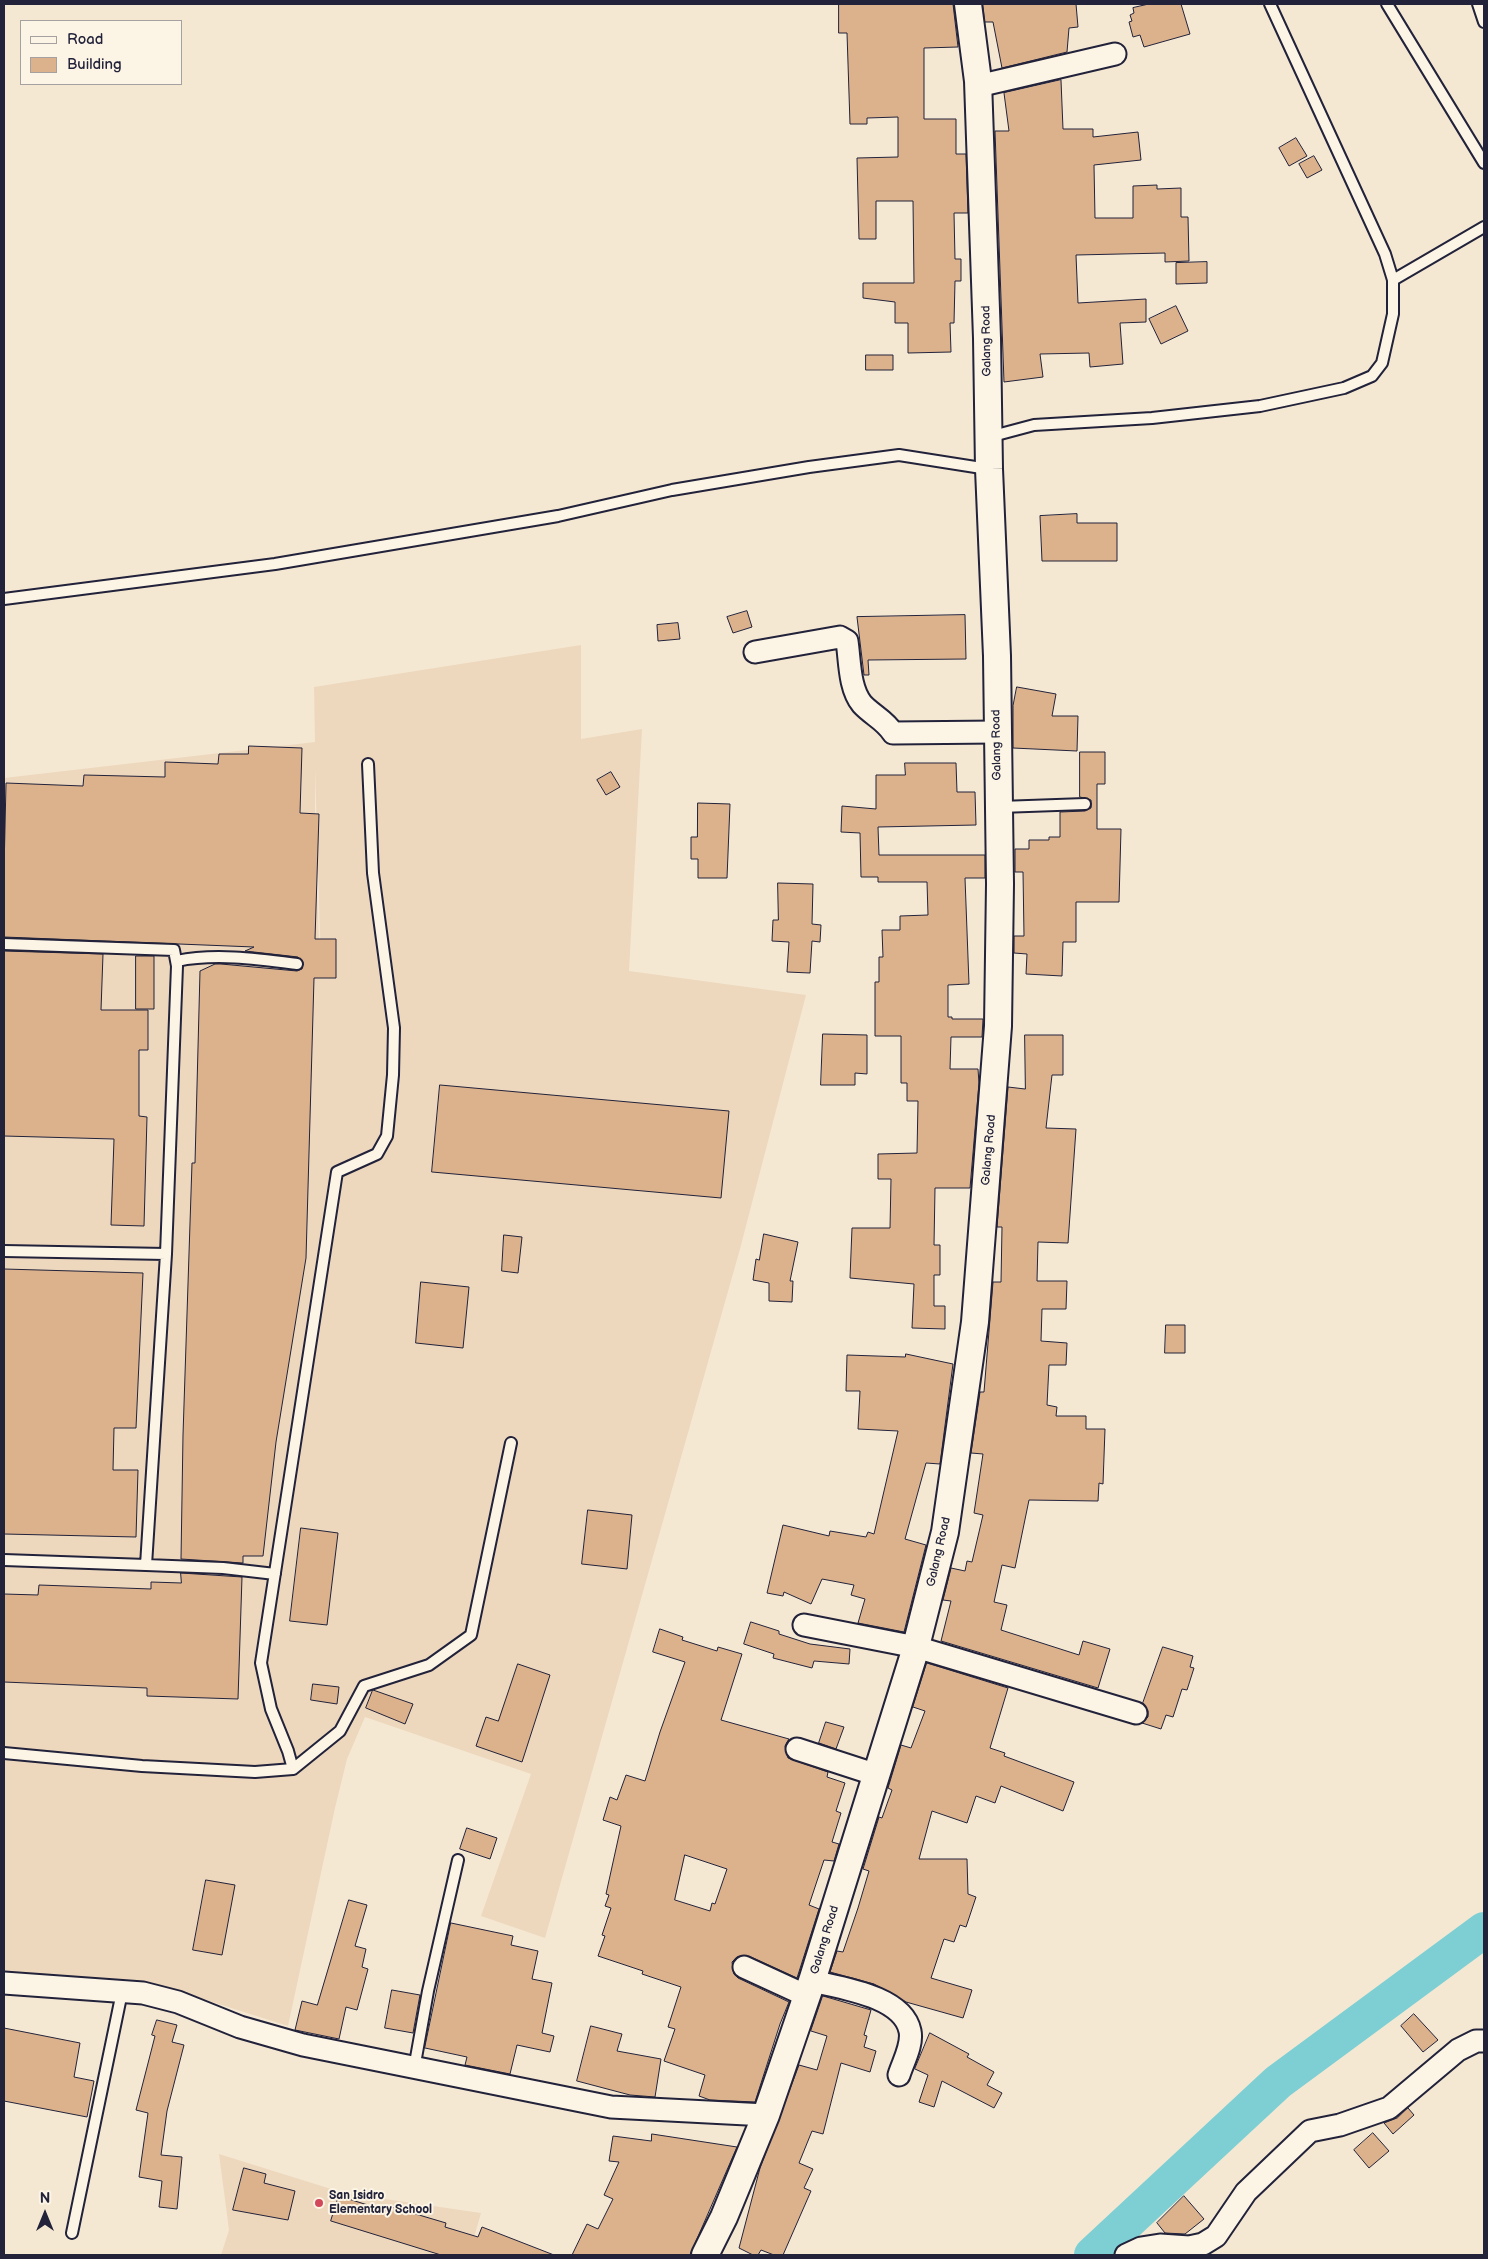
<!DOCTYPE html>
<html>
<head>
<meta charset="utf-8">
<style>
  body { margin:0 }
  #map { position:relative; width:1488px; height:2259px; overflow:hidden; background:#f5e8d3; font-family:"Balsamiq Sans",sans-serif }
  canvas { display:block }
  .frame { position:absolute; inset:0; border:5px solid #22223b; pointer-events:none }
  .legend { position:absolute; left:20px; top:20px; width:162px; height:65px; box-sizing:border-box; background:#fcf5e5; border:1px solid #a5a1a1; margin:0; padding:6px 9px; list-style:none; font-size:15px; color:#22223b }
  .legend li { display:flex; align-items:center; gap:10px; height:25px }
  .legend b { width:25px; border:1px solid #a5a1a1 }
  .north { position:absolute; left:20px; top:2189px; width:50px; height:50px; -webkit-text-stroke:4px #fcf5e5; paint-order:stroke; rotate:0deg; font-size:14px; font-weight:700; line-height:20px; text-align:center; color:#22223b }
  .north::after { content:''; display:block; margin:auto; width:18px; height:22px; background:#22223b; clip-path:polygon(50% 0,100% 100%,50% 72%,0 100%) }
</style>
</head>
<body>
<div id="map">
<canvas width="1488" height="2259"></canvas>
<div class="frame"></div>
<ul class="legend">
<li><b style="height:6px;background:#fcf5e5"></b>Road</li>
<li><b style="height:14px;background:#dbb28c"></b>Building</li>
</ul>
<div class="north">N</div>
</div>
<script>
const context = document.querySelector('canvas').getContext('2d');
context.lineJoin = 'round';
function fillPath(path, color) { context.fillStyle = color; context.fill(path, 'evenodd'); }
function strokePath(path, color, width, dash) { context.strokeStyle = color; context.lineWidth = width; context.lineCap = dash ? 'butt' : 'round'; context.setLineDash(dash || []); context.stroke(path); }
function write(font, color, halo, rows, align = 'center') {
  context.font = font + ' "Balsamiq Sans",sans-serif'; context.lineWidth = 4; context.setLineDash([]); context.textBaseline = 'middle'; context.strokeStyle = halo; context.fillStyle = color; for (const [text, x, y, turn = 0] of rows) {
    context.save(); context.translate(x, y); context.rotate((+turn || 0) * Math.PI / 180); context.textAlign = isNaN(turn) ? turn : align; if (halo) context.strokeText(text, 0, 0); context.fillText(text, 0, 0); context.restore();
  }
}
const built = new Path2D(`
  M581 645V739L642 729 629 971 806 995 740 1249 545 1938 481 1916 531 1774 365 1717 347 1759 335 1808 288 2026 146 1981 4 1973V778L315 742 314 687ZM315 769 321 965H320L315 842Z
  M219 2154 344 2193 481 2213 469 2255H221L229 2230Z`);
const river = new Path2D(`
  M1092 2255 1278 2082 1484 1930`);
const building = new Path2D(`
  M839 4H953L958 47 924 48V119H956V154H966L968 213H954L955 259H961V281H955L954 323H950L951 352 908 353V323H895V302L863 298V283H914L913 201H876V239H859L857 158 898 157V117L867 118V124H850L847 33H839Z
  M983 4H1076L1078 27 1069 28 1067 52 1002 68 993 22H985Z
  M1149 4H1181L1190 34 1144 47 1140 35 1133 37 1129 22 1132 21 1130 15 1134 13 1133 8Z
  M1061 80 1063 129H1093V137L1138 132 1141 160 1094 165 1095 218H1133V186L1157 185V189L1181 188V217H1188L1189 261 1165 262V253L1076 255 1078 303 1146 299V322L1120 323 1123 364 1090 367 1089 353 1040 354 1043 377 1004 382 995 131H1009L1004 93Z
  M1296 138 1307 156 1289 166 1279 148Z
  M1314 156 1322 170 1307 178 1299 164Z
  M1207 262V283L1176 284V263Z
  M1176 306 1188 331 1161 344 1149 319Z
  M866 355H893V370H866Z
  M1077 514V523H1117V561H1042L1040 516Z
  M747 611 752 627 733 633 727 617Z
  M965 615 966 659 868 660 869 675H864L857 617Z
  M678 623 680 639 658 641 657 625Z
  M1017 687 1056 694 1052 716H1078L1077 751 1013 748V706Z
  M249 746 302 748 300 813 319 814 315 939H336V978H314L306 1258 276 1442 263 1556H243V1563L181 1559 183 1435 192 1163H195L200 971 215 964H221L297 971 302 969 303 962 298 957 245 951 254 947 4 937V871L6 783 83 786 84 775 165 777V762L218 764 219 754H248Z
  M1080 752H1105V784H1097V829H1121L1119 902H1076V942H1063L1062 976 1026 974 1027 954 1014 953V936H1024L1023 872H1015V849H1029V840H1049V837H1060V812L1085 811 1091 808V800L1080 797Z
  M905 763H956L957 792H975L976 825 878 827 879 855H985V878H965L969 984 948 985V1017H952V1019H983L982 1037H951L950 1069H978L979 1083 970 1188H935L934 1245H940V1275H934V1306H945V1329L912 1328 914 1284 850 1278 852 1228H890L891 1179H878V1154L917 1153 918 1101H907V1083H901V1036H875V982H879V957H883L882 930H900V916L928 915 927 882H878V877H861L860 833 841 832 842 806 876 809V775H905Z
  M611 772 620 787 606 795 597 780Z
  M698 803 730 804 727 878H698V859H691V837H697Z
  M778 883 813 884 812 924 821 925 820 942 812 941 810 973 787 972 789 942 772 941 773 920H778Z
  M4 951 103 954 101 1010H148V1050H139V1116L147 1117 144 1226 111 1225 114 1139 4 1136Z
  M136 956H154V1009H136Z
  M823 1034 867 1035V1074L855 1073V1085H821Z
  M1025 1035H1063V1075H1052L1046 1128 1076 1129 1068 1243 1038 1242 1037 1281H1067L1066 1309H1042L1041 1341 1067 1343 1066 1365H1049L1047 1405 1057 1407 1056 1416H1086V1429H1105L1103 1484 1099 1483 1098 1501 1029 1500 1015 1568 1002 1565 994 1602 1007 1605 1001 1630 1079 1655 1083 1641 1110 1649 1098 1688 941 1641 951 1601 943 1600 951 1568 965 1571 967 1561 972 1562 983 1515 974 1513 983 1454 971 1453 980 1392H984L993 1282H1001L1002 1227H997L1008 1087 1025 1089Z
  M440 1085 729 1111 721 1198 432 1172Z
  M764 1234 798 1242 790 1281H793L792 1302 769 1301V1283L753 1280 756 1259 759 1260Z
  M504 1235 522 1237 518 1273 502 1271Z
  M4 1269 143 1273 136 1428H114L113 1470H138L136 1537 4 1534Z
  M421 1282 469 1287 463 1348 416 1343Z
  M1166 1325H1185V1353H1165Z
  M906 1354 953 1364 940 1464 926 1463 905 1539 926 1545 904 1632 858 1623 865 1599 851 1595 854 1585 822 1579 811 1604 784 1592 783 1596 767 1593 783 1525 829 1536 830 1531 866 1537 868 1532 874 1534 898 1431 858 1429 860 1391H846L847 1355 905 1357Z
  M588 1510 632 1515 627 1569 582 1564Z
  M301 1528 338 1533 327 1625 290 1621Z
  M181 1573 242 1577 238 1699 147 1696V1688L4 1682V1594L38 1595 39 1585 151 1589V1582L181 1583Z
  M751 1622 779 1631V1634L810 1644 850 1649 849 1664 814 1661 812 1668 773 1658 774 1654 744 1644Z
  M660 1629 683 1637 682 1640 717 1651 718 1647 742 1654 721 1720 789 1739 785 1746 788 1758 828 1772 827 1777 845 1783 836 1811 841 1813 832 1842 839 1844 834 1861 824 1860 809 1905 819 1909 797 1978 749 1956 737 1957 732 1962 734 1974 738 1978 789 2002 780 2024 755 2102 710 2100 699 2096 705 2075 664 2061 675 2029 668 2027 681 1987 642 1974 643 1971 598 1956 605 1936 602 1935 611 1908 605 1906 609 1895 606 1894 621 1826 603 1820 610 1797 617 1800 626 1775 645 1781 660 1732 685 1662 653 1652ZM685 1855 727 1869 715 1904 712 1903 710 1911 675 1900Z
  M1163 1647 1193 1656 1190 1667 1194 1668 1187 1690 1182 1689 1173 1717 1166 1715 1161 1729 1142 1723 1148 1717V1711L1143 1703Z
  M927 1663 1008 1688 990 1748 1005 1753 1004 1756 1074 1782 1063 1811 1001 1786 995 1803 976 1796 967 1823 932 1811 919 1859H967L968 1894 976 1897 966 1927 960 1925 954 1942 944 1939 931 1978 972 1990 963 2018 906 2002 874 1984 830 1972 837 1951 843 1952 858 1908 869 1871 863 1869 879 1817 882 1818 892 1790 888 1788 901 1745 911 1748 925 1711 913 1707Z
  M518 1664 550 1675 522 1762 476 1746 486 1717 498 1721Z
  M313 1684 339 1687 337 1704 311 1700Z
  M373 1690 413 1704 405 1724 366 1708Z
  M826 1722 844 1727 836 1749 819 1743Z
  M467 1828 497 1838 490 1859 460 1849Z
  M206 1880 235 1885 222 1955 193 1950Z
  M349 1900 367 1905 355 1946 366 1949 362 1967 368 1969 357 2010 346 2007 339 2039 295 2030 302 2001 317 2005Z
  M451 1923 513 1936 511 1945 538 1951 532 1979 552 1983 542 2033 554 2036 550 2052 517 2045 510 2074 465 2065 467 2057 425 2048Z
  M392 1990 420 1995 413 2033 385 2028Z
  M823 1996 871 2010 864 2035 867 2036 864 2047 876 2051 870 2072 841 2063 823 2134 812 2131 799 2163 813 2169 804 2188 811 2191 783 2255H774L761 2250 758 2255H753L739 2248 760 2168 799 2065 817 2070 827 2036 811 2031Z
  M1414 2014 1438 2040 1423 2052 1401 2026Z
  M157 2020 177 2025 172 2042 184 2045 167 2111 161 2155 182 2157 177 2209 159 2207 162 2181 139 2177 148 2113 136 2110 155 2036 152 2035Z
  M591 2026 622 2034 617 2051 661 2059 655 2097 630 2095 577 2081Z
  M4 2028 80 2043 74 2077 94 2081 87 2117 4 2101Z
  M930 2033 969 2054 967 2057 994 2072 987 2085 1002 2093 994 2108 942 2081 934 2107 919 2102 928 2075 915 2069Z
  M1408 2108 1414 2115 1393 2134 1384 2123 1397 2118Z
  M1373 2133 1389 2151 1369 2168 1354 2150Z
  M652 2134 737 2147 690 2255H572L587 2224 598 2229 613 2199 604 2195 619 2162 609 2161 613 2136 651 2141Z
  M244 2168 266 2174 264 2183 295 2191 288 2220 233 2210Z
  M339 2196 390 2212 392 2207 446 2223 445 2227 478 2237 482 2227 554 2255H441L331 2221Z
  M1184 2196 1204 2219 1185 2234 1165 2233 1157 2223Z`);
const service = new Path2D(`
  M1387 4 1484 163
  M1478 4 1484 22
  M1393 280 1484 227
  M989 437 1034 425 1152 418 1260 406 1344 388 1372 376 1382 363 1393 314V280L1385 254 1270 4
  M4 599 275 564 558 516 672 490 809 467 899 455 988 469
  M1000 807 1085 804
  M4 944 174 950 177 966 166 1254 146 1565 4 1560
  M177 961C215 953 258 959 297 964
  M4 1251 166 1254
  M146 1565 223 1568 275 1574
  M4 1753 142 1766 255 1772 293 1769 340 1731 364 1686 429 1665 471 1635 511 1443
  M293 1769 288 1751 271 1709 261 1663 337 1172 377 1154 387 1136 393 1075 394 1028 373 873 368 764
  M414 2069 428 1991 458 1860
  M72 2233 122 1992`);
const minor = new Path2D(`
  M978 86 1115 54
  M755 652 840 637 847 641C850 661 849 688 862 704 872 715 885 720 893 733L997 732
  M804 1625 916 1647 1136 1713
  M797 1749 877 1775
  M744 1967 807 1996
  M812 1981C841 1988 903 1996 910 2031 913 2045 903 2062 899 2075
  M4 1983 143 1993 178 2002 240 2027 303 2045 611 2107 766 2115
  M1126 2255 1141 2248 1160 2245 1189 2247 1203 2244 1216 2236 1246 2192 1310 2131 1340 2125 1389 2108 1458 2050 1476 2041H1484`);
const tertiary = new Path2D(`
  M705 2255 724 2217 766 2115 812 1981 914 1654 945 1532 975 1322 998 1026 1000 884 997 656 989 469 987 338 978 81 968 4`);
const markers = [
  [319,2203,5,"#d1495b"]
];
const streetNames = [
  ["Galang Road",987,341,-91],
  ["Galang Road",997,745,-91],
  ["Galang Road",989,1150,-85],
  ["Galang Road",939,1552,-77],
  ["Galang Road",825,1940,-73]
];
const poiNames = [
  ["San Isidro",329,2196],
  ["Elementary School",329,2210]
];
fillPath(built, '#edd8be');
strokePath(river, '#7ecfd4', 36);
fillPath(building, '#dbb28c');
strokePath(building, '#22223b', 1);
strokePath(service, '#22223b', 14);
strokePath(minor, '#22223b', 25);
strokePath(tertiary, '#22223b', 30);
strokePath(service, '#fcf5e5', 10);
strokePath(minor, '#fcf5e5', 21);
strokePath(tertiary, '#fcf5e5', 26);
for (const [x, y, r, color] of markers) { const dot = new Path2D(); dot.arc(x, y, r, 0, 2 * Math.PI); context.fillStyle = color; context.fill(dot); strokePath(dot, '#fcf5e5', 2); }
write('12px', '#22223b', '#fcf5e5', streetNames);
write('bold 12px', '#22223b', '#fcf5e5', poiNames, 'left');
</script>
</body>
</html>
